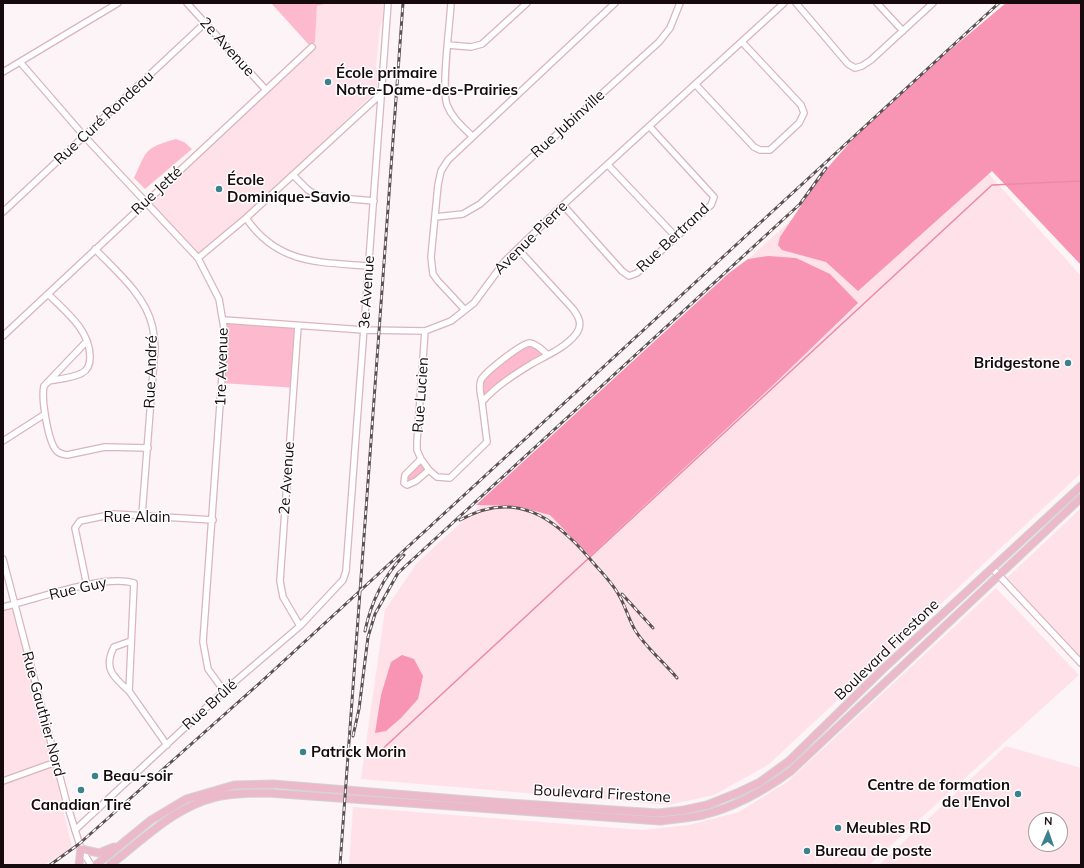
<!DOCTYPE html>
<html>
<head>
<meta charset="utf-8">
<style>
  body { margin:0 }
  #map { position:relative; width:1084px; height:868px; overflow:hidden; background:#fcf4f6; font-family:Mulish,sans-serif }
  canvas { display:block }
  .frame { position:absolute; inset:0; border:4px solid #160a0e; pointer-events:none }
  .north { position:absolute; left:1028px; top:812px; width:40px; height:40px; box-sizing:border-box; background:#fff; border:1px solid #a29d9f; border-radius:50%; rotate:2deg; font-size:11px; font-weight:700; line-height:16px; text-align:center; color:#160a0e }
  .north::after { content:''; display:block; margin:auto; width:14px; height:18px; background:#3c828d; clip-path:polygon(50% 0,100% 100%,50% 72%,0 100%) }
</style>
</head>
<body>
<div id="map">
<canvas width="1084" height="868"></canvas>
<div class="frame"></div>
<div class="north">N</div>
</div>
<script>
const context = document.querySelector('canvas').getContext('2d');
context.lineJoin = 'round';
function fillPath(path, color) { context.fillStyle = color; context.fill(path, 'evenodd'); }
function strokePath(path, color, width, dash) { context.strokeStyle = color; context.lineWidth = width; context.lineCap = dash ? 'butt' : 'round'; context.setLineDash(dash || []); context.stroke(path); }
function write(font, color, halo, rows, align = 'center') {
  context.font = font + ' Mulish,sans-serif'; context.lineWidth = 3; context.setLineDash([]); context.textBaseline = 'middle'; context.strokeStyle = halo; context.fillStyle = color; for (const [text, x, y, turn = 0] of rows) {
    context.save(); context.translate(x, y); context.rotate((+turn || 0) * Math.PI / 180); context.textAlign = isNaN(turn) ? turn : align; if (halo) context.strokeText(text, 0, 0); context.fillText(text, 0, 0); context.restore();
  }
}
const built = new Path2D(`
  M329 3H384L383 20 380 26 376 66 378 73 377 90 315 150 317 153 198 258 146 202 315 42 317 6Z
  M922 100 1081 276V473L768 765 714 795 668 805 361 779 385 610 417 563Z
  M1081 508V658L1007 578Z
  M996 588 1079 675 869 865H349L353 807 642 830 689 825 739 812 787 782Z
  M13 608 52 760 72 848 44 865H3V611Z
  M1006 746 1081 768V865H879ZM1036 820H1060V844H1036Z`);
const green = new Path2D(`
  M271 3H329L317 6 315 42 310 46Z
  M176 139 184 142 192 149 145 189 134 178C147 149 145 148 176 139Z
  M224 320 298 326 297 388 221 383Z
  M532 343 548 355 482 402 480 382 521 346Z
  M421 459 429 470 407 485 405 475Z`);
const forest = new Path2D(`
  M1006 3H1081V265L992 171 858 291 826 262 782 250 778 245 780 237 823 173 860 131 924 72Z
  M768 256 796 258 830 274 858 303 769 389 590 556 550 515 516 506 476 505 729 273 748 259Z
  M402 655 414 659 423 676 418 699 401 718 386 731 375 733 381 695 391 662Z`);
const stream = new Path2D(`
  M376 755 992 185 1081 181`);
const minor = new Path2D(`
  M187 3 266 90
  M451 3C450 24 441 89 447 105 452 118 463 127 472 136
  M796 3 848 64 855 68 862 66 871 60 933 3
  M877 3 903 31
  M448 45 471 47 482 44 527 3
  M20 62 85 137 198 258 219 299 225 334 203 642 208 669 224 691
  M3 72 118 3
  M696 85 754 147 760 150H770L799 123 804 113 801 105 742 42
  M608 165 676 237
  M293 175 308 190 318 196 374 201
  M563 205 622 271 629 276 637 273 711 205 714 197 650 127
  M3 212 205 23
  M435 217 463 214 480 204 659 42 670 28 680 3
  M246 218C277 264 318 262 368 266
  M95 249C116 271 145 295 152 325 154 332 154 340 155 347L142 515
  M198 258 246 218 381 94
  M48 294C65 311 90 330 90 357 90 363 88 370 82 373 73 378 59 379 49 381
  M465 310 438 281 433 274 431 257 438 185 441 171 448 160 615 3
  M224 320 364 330 425 331 451 321 474 303 505 261 563 205 784 3
  M298 326 280 581 283 597 300 626
  M3 336 312 47
  M87 341 44 386C41 398 48 441 56 450 59 454 62 454 67 455L105 447 148 448
  M482 402C481 395 478 387 481 380 485 372 522 343 530 343 537 344 542 350 548 355
  M3 441 45 414
  M421 459 429 470 416 481 407 485 404 483 405 475 421 459 417 450V441L425 331
  M429 470 437 477 450 478 487 442 482 402C496 386 515 374 533 363 548 355 566 347 576 334 583 325 579 317 573 309L518 249
  M3 559 67 804 81 849 91 865
  M993 569 1081 663
  M87 586 75 528 80 521 114 514 213 520
  M3 607C38 599 102 574 134 583L129 691 167 745
  M129 691C113 677 103 668 114 647L131 641
  M3 781 56 762
  M75 830 224 691 300 626 343 580 346 571 388 3`);
const major = new Path2D(`
  M79 865 81 849 99 853 114 847
  M96 865 151 820 186 799 234 785 273 784 494 802 658 813 684 810 707 805 737 793 760 782 789 761 882 670 1081 486
  M110 865C143 840 174 807 216 797 233 793 250 793 268 793L660 821C674 819 689 818 703 815 735 807 765 790 791 771L1081 498`);
const rail = new Path2D(`
  M460 520C515 489 554 517 590 559 599 570 610 580 617 592 625 604 628 618 635 630 646 648 664 662 677 678
  M622 594 653 628
  M365 631C371 602 383 577 404 555
  M353 736 359 709 368 637 375 614 398 573 800 204 826 168
  M50 865 79 844 262 681 999 3
  M340 865 403 3`);
const markers = [
  [328,82,4,"#3c828d"],
  [219,189,4,"#3c828d"],
  [1068,363,4,"#3c828d"],
  [303,752,4,"#3c828d"],
  [95,776,4,"#3c828d"],
  [81,790,4,"#3c828d"],
  [1018,794,4,"#3c828d"],
  [838,828,4,"#3c828d"],
  [807,851,4,"#3c828d"]
];
const streetNames = [
  ["2e Avenue",227,47,48],
  ["Rue Curé Rondeau",104,118,-43],
  ["Rue Jubinville",568,124,-42],
  ["Rue Jetté",157,191,-43],
  ["Avenue Pierre",531,238,-45],
  ["Rue Bertrand",673,238,-43],
  ["3e Avenue",367,292,-86],
  ["1re Avenue",222,367,-88],
  ["Rue André",151,372,-88],
  ["Rue Lucien",421,395,-86],
  ["2e Avenue",287,478,-86],
  ["Rue Alain",137,517],
  ["Rue Guy",78,589,-13],
  ["Boulevard Firestone",887,650,-44],
  ["Rue Brûlé",210,705,-42],
  ["Rue Gauthier Nord",43,714,75],
  ["Boulevard Firestone",602,794,3]
];
const poiNames = [
  ["École primaire",336,73],
  ["Notre-Dame-des-Prairies",336,90],
  ["École",227,180],
  ["Dominique-Savio",227,197],
  ["Bridgestone",1060,363,"right"],
  ["Patrick Morin",311,752],
  ["Beau-soir",103,776],
  ["Centre de formation",1010,785,"right"],
  ["de l'Envol",1010,802,"right"],
  ["Canadian Tire",81,805,"center"],
  ["Meubles RD",846,828],
  ["Bureau de poste",815,851]
];
fillPath(built, '#fee1e9');
fillPath(green, '#fdbace');
fillPath(forest, '#f894b4');
strokePath(stream, '#ec89aa', 1.5);
strokePath(minor, '#dab4bf', 8);
strokePath(major, '#d5d3d4', 9);
strokePath(minor, '#fff', 5.5);
strokePath(major, '#ebb9c9', 7);
strokePath(rail, '#5b5053', 3);
strokePath(rail, '#fff', 1.5, [4.5]);
for (const [x, y, r, color] of markers) { const dot = new Path2D(); dot.arc(x, y, r, 0, 2 * Math.PI); context.fillStyle = color; context.fill(dot); strokePath(dot, '#fff', 1.5); }
write('15px', '#160a0e', '#fff', streetNames);
write('bold 15px', '#160a0e', '#fff', poiNames, 'left');
</script>
</body>
</html>
